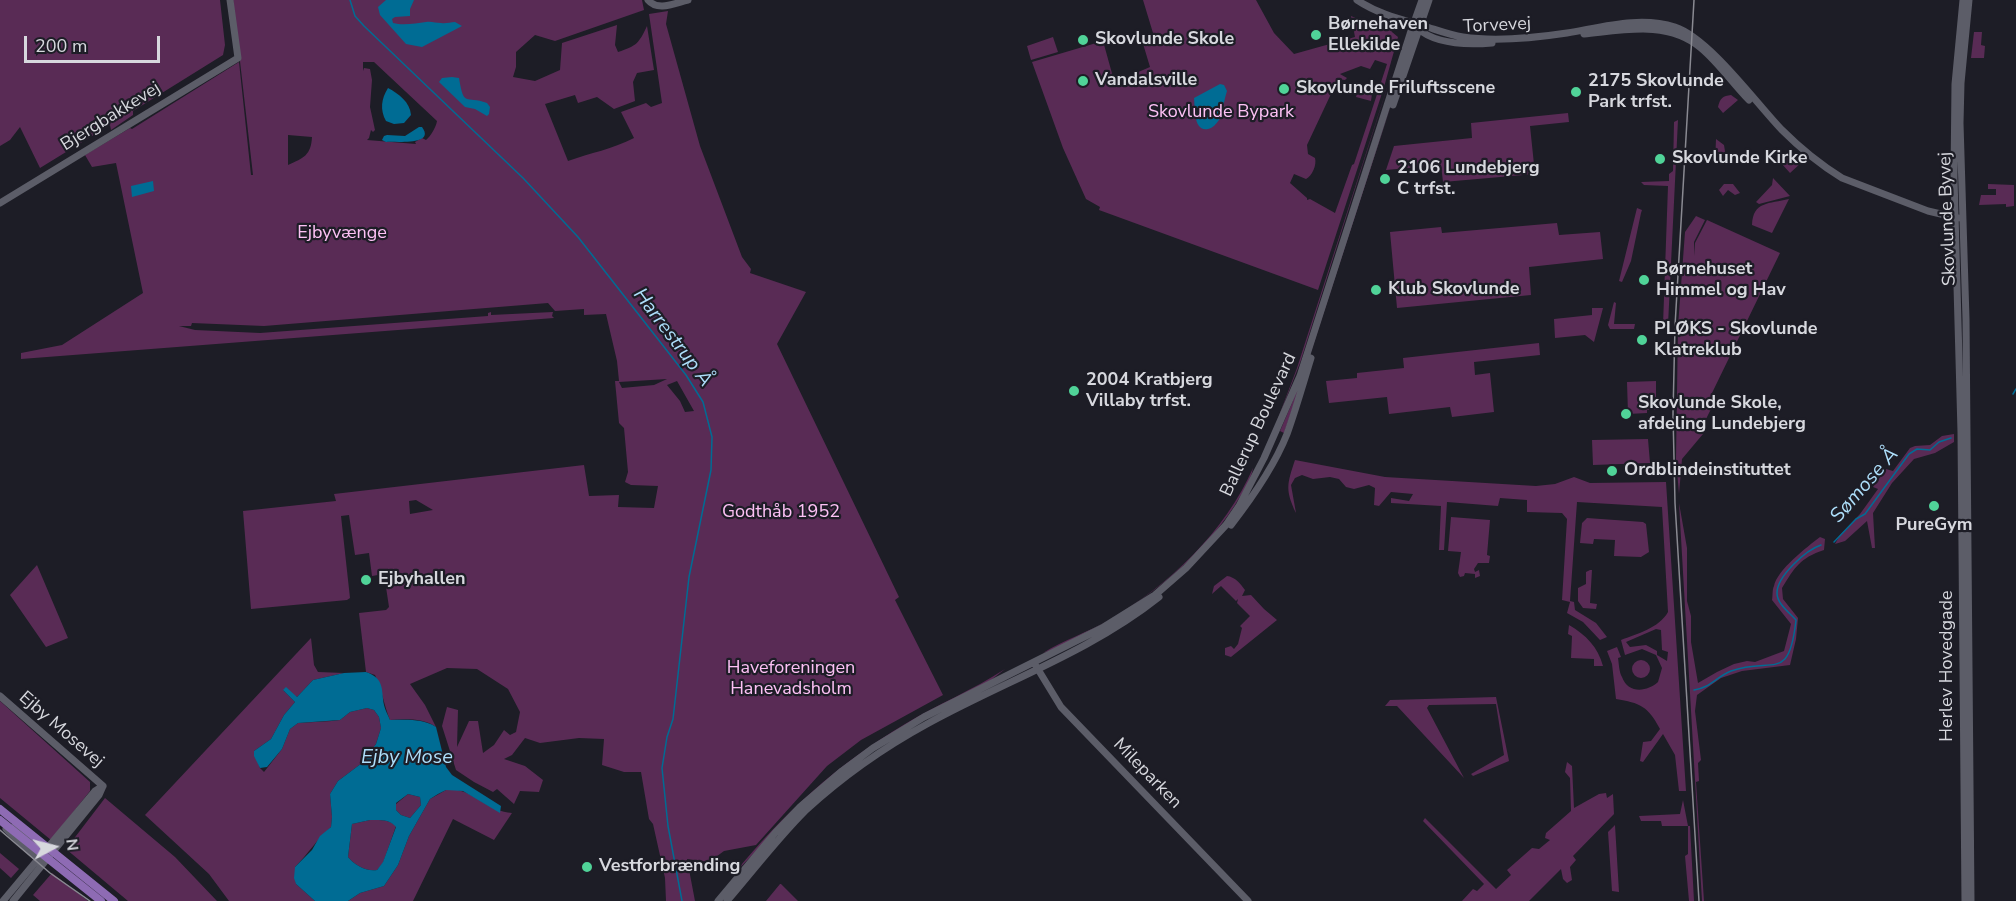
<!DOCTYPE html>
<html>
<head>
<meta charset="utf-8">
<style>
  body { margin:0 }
  #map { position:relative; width:2016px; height:901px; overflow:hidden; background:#1d1d26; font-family:"Nunito Sans",sans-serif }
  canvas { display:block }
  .north { position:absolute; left:24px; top:817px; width:60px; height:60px; -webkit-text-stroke:4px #1d1d26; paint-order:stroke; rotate:83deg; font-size:16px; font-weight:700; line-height:24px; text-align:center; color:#d7d8de }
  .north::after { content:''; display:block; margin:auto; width:21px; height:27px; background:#d7d8de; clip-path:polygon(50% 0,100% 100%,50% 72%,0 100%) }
  .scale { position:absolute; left:24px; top:36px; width:136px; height:27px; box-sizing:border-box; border:3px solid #d7d8de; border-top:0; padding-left:8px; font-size:18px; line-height:21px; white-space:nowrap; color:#d7d8de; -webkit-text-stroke:4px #1d1d26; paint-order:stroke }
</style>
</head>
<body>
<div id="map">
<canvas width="2016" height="901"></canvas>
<div class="north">N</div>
<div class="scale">200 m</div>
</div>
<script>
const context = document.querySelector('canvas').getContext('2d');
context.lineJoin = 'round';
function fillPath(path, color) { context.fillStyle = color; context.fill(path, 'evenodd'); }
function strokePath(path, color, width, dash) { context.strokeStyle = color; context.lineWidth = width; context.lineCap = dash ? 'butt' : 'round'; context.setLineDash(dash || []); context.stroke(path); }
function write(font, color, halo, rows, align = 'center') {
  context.font = font + ' "Nunito Sans",sans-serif'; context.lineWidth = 4.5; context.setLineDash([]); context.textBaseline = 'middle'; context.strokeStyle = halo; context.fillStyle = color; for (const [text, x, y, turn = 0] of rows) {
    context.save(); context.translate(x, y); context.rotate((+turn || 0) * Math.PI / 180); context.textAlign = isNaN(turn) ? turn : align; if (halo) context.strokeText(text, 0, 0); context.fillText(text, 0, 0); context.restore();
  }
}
const green = new Path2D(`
  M0 0H220L225 45 223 55 133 111V115L111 130 110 125 40 168 20 127 10 140 0 146Z
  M233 0H642L644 10 555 41 535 35 516 52V67L513 77 535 81 560 70 562 43 617 25 615 45 618 52C637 46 639 43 647 26L654 70 637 73 633 82 635 101 614 109 597 97 578 103 575 95 545 104 568 161C590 153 613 149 634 138L621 112 646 103 651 107 662 103 649 14 668 11 666 24 700 146 742 257 751 269 750 273 806 292 777 344 899 597 895 600 943 695 861 740 827 766 756 845 724 851 709 862 687 859 695 901H666L665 878 653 824 649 819 641 772H624L602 765 604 739 579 738 540 743 525 738 512 755 504 759 525 766 543 780 539 792 520 791 514 804 497 789 493 792 474 782 456 770 442 726 447 707 458 710 457 747 469 721H478L483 753 494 745 504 730 510 735 516 732 520 712 508 689 477 669 447 668 410 684 425 705 436 727C423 718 405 719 390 720 384 705 382 690 375 675L366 672 359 613 386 610 389 607 384 574 372 576 369 553 355 555 349 515 341 516 350 598 347 600 251 609 243 511 336 501 334 494 584 465 589 496 619 495 618 507 654 508 658 486 631 485 625 482 628 472 624 428 619 423 615 381H619L617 361 606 314 584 315V309L555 311 548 303 264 326 192 323 191 326H179L195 330 260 333 488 316V313L491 312V315L553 312 552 316 554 318 21 359V353L62 345 143 293 116 163 92 167 85 155 130 128 132 129 239 62 251 175H253ZM363 62H374L437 121C436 127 431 136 426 140L422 138 415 142 416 144 367 140 369 138 371 130 373 132 375 130 370 107 372 80 370 69 364 68 363 71ZM288 135 312 137C311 155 304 158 288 165ZM667 379 654 385 622 388 619 382ZM677 381 694 411 685 412 680 401 667 385ZM416 500 433 510 410 514 409 501Z
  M1143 0H1256L1274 33 1294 54 1355 37 1351 16 1369 24 1374 18 1390 26 1392 32 1398 37 1384 87 1318 290 1099 210 1100 207 1086 199 1063 148 1032 62 1103 41 1113 77 1122 79 1150 67 1141 37 1153 33ZM1375 60 1387 64 1354 164 1352 165 1335 213 1310 199 1307 200V198L1290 183 1294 174 1306 179C1312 176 1317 165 1315 158L1308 154 1307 145 1338 79 1345 80 1347 78 1340 74 1361 66 1370 69Z
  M1974 32H1982L1981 45 1985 46 1984 58H1971Z
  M1053 37 1058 52 1031 60 1027 46Z
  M1394 66 1300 363 1274 429 1297 368Z
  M1358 89 1372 94 1371 101 1356 97Z
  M1396 90 1293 407 1284 433 1280 431 1292 403Z
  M1731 95 1738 100 1723 113 1718 107C1720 98 1723 96 1731 95Z
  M1568 113 1569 122 1530 126 1535 174 1443 182 1441 165 1386 170 1394 146 1472 138 1471 123Z
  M1678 120 1668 325H1663L1668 186 1644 185 1641 182 1669 181V174L1673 171 1674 122Z
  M1716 139 1724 145 1727 164 1724 165 1715 163Z
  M1792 153 1801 163 1790 173 1781 163Z
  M1773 178 1790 196 1759 204 1756 202 1772 185Z
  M1724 184H1733L1740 193 1735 195 1728 190 1723 196 1719 190Z
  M1988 184 2014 185V206L2006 207V204L1979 205 1981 195H1996V189H1988Z
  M1789 199 1772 233 1752 225C1753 201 1769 204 1789 199Z
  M1637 208 1642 210 1641 213 1631 261 1622 282 1619 281Z
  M1696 216 1705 220 1694 242V256L1695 243 1707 220 1780 253 1712 393 1717 397 1701 429 1703 434 1682 459 1679 494 1676 459 1678 326 1685 232Z
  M1557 223 1559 235 1600 232 1603 259 1529 267 1531 295 1397 308 1390 232 1441 227 1442 233Z
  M1614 302 1616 303 1614 324H1635L1634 329H1610L1608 325Z
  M1592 308H1603L1594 342 1585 335 1555 338 1554 319 1592 315Z
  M1539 343 1540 355 1474 362 1475 375 1490 373 1494 412 1452 417 1450 407 1389 414 1387 397 1329 403 1326 381 1357 378V373L1404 368 1403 358Z
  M1656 381V410H1647V413L1628 414 1627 382Z
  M1954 434V442L1935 453 1914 459 1892 483 1873 513 1875 548H1872L1867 521 1845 541 1835 544 1840 535 1860 514 1878 489 1873 487 1886 469 1893 471 1910 448 1915 446 1930 445 1942 436Z
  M1648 439 1650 463 1593 465 1592 440Z
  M1295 460 1385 477 1536 486 1555 484 1574 477 1590 483 1666 482 1686 791H1679L1675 755 1663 734 1643 762 1640 761 1643 742 1651 741 1660 729C1648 706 1640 703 1616 699L1612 664 1607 651 1617 647 1621 657 1618 658C1619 664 1619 672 1622 677 1628 694 1647 692 1658 682L1662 668 1656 655 1642 649 1625 655 1621 640C1637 634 1659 628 1668 612L1662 507 1577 502 1570 601 1574 602 1575 610 1596 623 1607 637 1600 640 1583 622 1567 613 1570 602 1562 600 1567 519 1562 513 1527 512V500L1500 498 1498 506 1447 502 1444 550H1439L1441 506 1391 503V498L1409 501 1413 494 1391 492 1379 506 1374 505 1375 488 1369 485 1354 489 1346 487 1339 479 1330 477 1313 479 1302 475 1295 478 1291 485 1296 513C1285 490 1287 484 1295 460ZM1656 629 1661 630 1662 650 1668 652 1667 661 1657 655V651L1646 645 1630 647 1626 642Z
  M1253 468C1251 481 1242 493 1235 505 1197 563 1139 607 1077 637 1066 643 1055 649 1043 653 1064 640 1088 632 1109 620 1169 585 1225 532 1253 468Z
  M1679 503 1687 548V601L1691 616V642L1698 683 1717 672 1734 664 1747 661 1755 662 1784 651 1791 624 1772 600C1773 595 1772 590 1774 586 1777 570 1807 547 1820 537L1825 539 1824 550C1800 558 1795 567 1782 588L1783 599 1798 618 1796 639 1790 665 1742 671 1721 678 1697 695 1695 711 1701 760 1698 763 1699 781 1696 782 1704 901H1702Z
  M1451 517 1490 520 1487 555 1490 556 1489 563H1478L1474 569 1475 572 1479 570 1480 576 1475 578V574L1465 573 1464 576 1460 577 1458 573 1461 552 1448 551Z
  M1587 518 1643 522 1646 524 1649 552 1641 557 1614 556 1615 540 1594 539 1593 544 1580 543 1582 523Z
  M37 565 68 638 46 647 10 595Z
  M1590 570H1592L1590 603 1597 604 1596 609 1583 608 1578 601V588L1586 584V572Z
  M1227 576C1235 577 1240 583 1245 590L1242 596 1251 595 1264 609 1277 620 1231 657 1225 655V648L1231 646 1234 649 1238 644 1242 628 1240 626 1250 616 1237 603 1238 599 1236 601 1221 586 1212 594 1214 586Z
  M1569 625C1586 635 1598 647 1603 666H1594V659L1571 658 1572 636 1568 634Z
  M311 638 314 665 318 672 344 673 313 680 297 697 283 690 295 702 284 715 271 739 254 751 260 768 264 772 282 749 290 729 298 723 332 721 340 720 350 712 367 708 374 710 379 717 381 728 376 744 362 763 338 781 330 794 332 817 331 827C317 839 308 854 295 867L296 884 315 901H229L209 874 145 815Z
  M1632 669a9 9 0 1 1 18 0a9 9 0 1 1-18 0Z
  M1005 669 991 680 868 749 758 849 734 874C782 814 839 763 905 724 938 704 973 690 1005 669Z
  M1496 697 1509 761 1473 776 1471 774 1504 755 1496 704 1429 705 1427 708 1464 778 1397 706H1385L1390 700Z
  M0 701 90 782V791L51 840 0 798Z
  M1567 762 1572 766 1574 808 1599 794 1606 793 1607 798 1613 794 1614 814 1573 856 1576 860 1570 867 1572 880 1567 883 1563 879 1561 869 1529 901H1462L1473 889 1477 891 1484 884 1423 821 1425 818 1496 889 1511 875 1507 870 1532 848 1539 849 1550 840 1545 838 1546 833 1571 811 1570 778 1565 772Z
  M454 789C476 793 490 812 512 813L494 840 453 819 413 901H348L360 893 384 886 398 865 409 836 430 799 446 790Z
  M408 794 420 797 421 805 410 818 401 815 396 810V804Z
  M105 798 175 857 217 901H128L66 849Z
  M1683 800 1688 826H1690L1694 901H1689L1685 856 1688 854V826H1662L1661 821H1641L1639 816 1680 814Z
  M370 820C379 820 389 819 396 826L383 863 377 870C367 872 354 865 348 857L352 824Z
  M1615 825 1619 892 1612 891 1608 832Z
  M0 853 19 869 11 878 0 868Z
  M52 873 88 901H40L33 895Z
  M780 884H781L798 901H766Z`);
const water = new Path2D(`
  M386 0H414L410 9V16L395 17 392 19 393 23C404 26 416 23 426 22 431 21 436 23 441 23 446 24 450 22 455 22L462 26 422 47 406 44 380 15 378 7Z
  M452 77 459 78C464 108 465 95 487 103L490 107 489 114 487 116 475 109 465 107 439 82 442 78Z
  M1220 84 1224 85 1227 91C1224 100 1223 111 1219 120 1216 124 1213 128 1208 129 1193 132 1195 107 1194 98Z
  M388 88C399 94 410 102 411 115L404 123 394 124 386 121C380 110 381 99 388 88Z
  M419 127H422C436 146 395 141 386 142L382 140 384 136 387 135 405 136Z
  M153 181 154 191 132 197 131 186Z
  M366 672C385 679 381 689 384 705 385 710 388 715 390 720 405 720 422 718 436 727L446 767 452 775 501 806 500 813 463 791 446 790 438 794 430 799 409 836 398 865 384 886 360 893 348 901H315L296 884 294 878 295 867 312 850 320 836 331 827 332 817 330 794 338 781 362 763 376 744 381 728 379 717 374 710 367 708 350 712 340 720 298 723 290 729 282 749 267 767 260 768 254 756V751L271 739 284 715 295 702 283 690 286 687 297 697 313 680 344 673ZM408 794 420 797 421 805 410 818 401 815 396 810V803ZM370 820C379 820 390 819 396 827L383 862 377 870C367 872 354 865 348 857L352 824Z`);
const stream = new Path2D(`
  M350 0 355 16 364 26 523 178 578 237 686 375 703 402 712 437 711 470 689 577 673 719 667 737 662 768 668 826 682 901
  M2013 394 2016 389
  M1834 542 1856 519 1865 514 1909 454 1917 449 1930 450 1939 442 1951 438
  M1694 690C1710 688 1716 677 1731 671 1773 656 1789 684 1796 620 1789 612 1777 604 1777 593 1777 576 1806 550 1821 545`);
const secondary = new Path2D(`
  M648 0C658 12 675 3 688 0
  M1357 0C1378 14 1400 19 1424 26 1437 30 1450 35 1463 37 1497 42 1534 38 1567 33 1603 27 1640 16 1675 27 1709 38 1756 103 1782 130 1800 148 1821 165 1842 178L1928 211 1958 218
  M1963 0 1955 84 1954 177 1961 432 1965 901
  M1969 0 1961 83 1960 123 1966 319 1971 901
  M1417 28C1436 45 1468 45 1492 43
  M1584 34C1624 30 1668 20 1701 48 1719 63 1733 84 1749 100
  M1393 105 1429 0
  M0 203 238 58 230 0
  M1231 525C1252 498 1274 467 1287 434 1296 409 1303 384 1311 358
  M1036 666 1061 707 1248 901
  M0 696 103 786
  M14 827 36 844
  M6 829 38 859
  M3 901 95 791 103 786
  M13 901 99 795 103 786
  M718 901 775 833 800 807 842 771 873 748 924 717 1102 628 1155 595 1186 568 1226 525 1239 506 1264 458 1300 376 1410 34 1422 0
  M727 901C753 871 777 839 805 811 842 777 883 748 927 724 1005 681 1090 652 1159 597`);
const primary = new Path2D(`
  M0 809 114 901
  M0 820 101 901`);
const tram = new Path2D(`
  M1694 0 1675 326 1673 414 1675 503 1699 901
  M0 830 50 873 90 901`);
const markers = [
  [1316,35,6,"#50d398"],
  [1083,40,6,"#50d398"],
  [1083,81,6,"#50d398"],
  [1284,89,6,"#50d398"],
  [1576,92,6,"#50d398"],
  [1660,159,6,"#50d398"],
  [1385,179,6,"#50d398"],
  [1644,280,6,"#50d398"],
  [1376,290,6,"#50d398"],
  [1642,340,6,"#50d398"],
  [1074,391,6,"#50d398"],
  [1626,414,6,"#50d398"],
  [1612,471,6,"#50d398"],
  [1934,506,6,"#50d398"],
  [366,580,6,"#50d398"],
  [587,867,6,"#50d398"]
];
const poiNames = [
  ["Børnehaven",1328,25],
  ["Ellekilde",1328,46],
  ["Skovlunde Skole",1095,40],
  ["Vandalsville",1095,81],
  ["2175 Skovlunde",1588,82],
  ["Park trfst.",1588,103],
  ["Skovlunde Friluftsscene",1296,89],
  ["Skovlunde Kirke",1672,159],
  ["2106 Lundebjerg",1397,169],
  ["C trfst.",1397,190],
  ["Børnehuset",1656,270],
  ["Himmel og Hav",1656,291],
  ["Klub Skovlunde",1388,290],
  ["PLØKS - Skovlunde",1654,330],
  ["Klatreklub",1654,351],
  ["2004 Kratbjerg",1086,381],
  ["Villaby trfst.",1086,402],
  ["Skovlunde Skole,",1638,404],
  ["afdeling Lundebjerg",1638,425],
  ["Ordblindeinstituttet",1624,471],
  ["PureGym",1934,526,"center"],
  ["Ejbyhallen",378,580],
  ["Vestforbrænding",599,867]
];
const streetNames = [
  ["Torvevej",1497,26,-3],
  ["Bjergbakkevej",111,117,-32],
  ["Skovlunde Byvej",1948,219,-92],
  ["Ballerup Boulevard",1259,425,-65],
  ["Herlev Hovedgade",1948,666,-90],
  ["Ejby Mosevej",61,730,41],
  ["Mileparken",1147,774,46]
];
const parkNames = [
  ["Skovlunde Bypark",1221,113],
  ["Ejbyvænge",342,234],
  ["Godthåb 1952",781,513],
  ["Haveforeningen",791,669],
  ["Hanevadsholm",791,690]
];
const waterNames = [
  ["Harrestrup Å",672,338,53],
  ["Sømose Å",1865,486,-49],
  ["Ejby Mose",407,758]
];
fillPath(green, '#592b55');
fillPath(water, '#006c94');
strokePath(stream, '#006c94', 1.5);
strokePath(secondary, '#5c5d68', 7);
strokePath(primary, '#8e6bb4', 8);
strokePath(tram, '#8a8a92', 1.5);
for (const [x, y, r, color] of markers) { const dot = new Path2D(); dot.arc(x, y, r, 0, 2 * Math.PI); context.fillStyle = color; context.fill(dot); strokePath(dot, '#1d1d26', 2); }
write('bold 18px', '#d7d8de', '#1d1d26', poiNames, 'left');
write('18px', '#d7d8de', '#1d1d26', streetNames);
write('18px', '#fdc1f5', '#1d1d26', parkNames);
write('italic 20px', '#addefa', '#1d1d26', waterNames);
</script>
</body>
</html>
